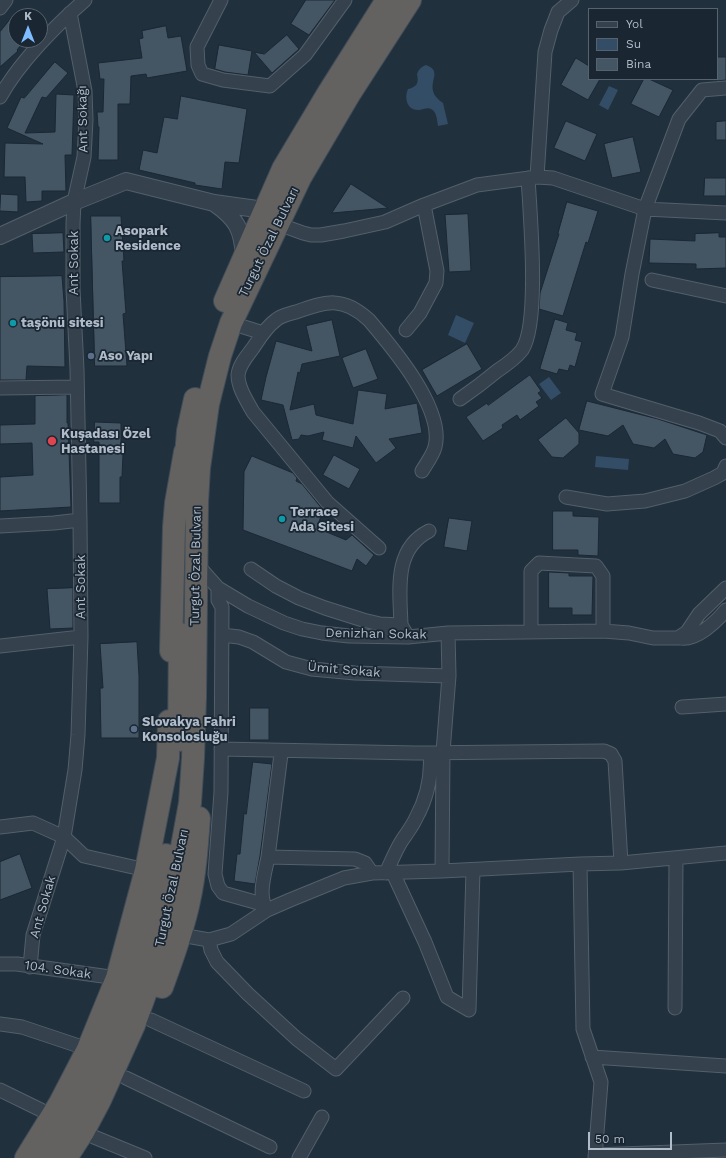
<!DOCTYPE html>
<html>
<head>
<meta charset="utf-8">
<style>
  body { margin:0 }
  #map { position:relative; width:726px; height:1158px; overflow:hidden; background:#20303d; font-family:"Work Sans",sans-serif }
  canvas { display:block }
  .legend { position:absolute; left:588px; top:8px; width:130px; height:72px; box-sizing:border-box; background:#1a2632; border:1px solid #56626e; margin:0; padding:5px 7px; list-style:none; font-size:12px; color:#b0bcc9 }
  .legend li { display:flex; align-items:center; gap:8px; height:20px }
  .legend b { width:20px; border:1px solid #56626e }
  .north { position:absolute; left:8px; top:8px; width:40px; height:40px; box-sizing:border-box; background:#1a2632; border:1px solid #56626e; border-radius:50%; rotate:0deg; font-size:11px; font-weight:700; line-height:16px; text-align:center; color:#b0bcc9 }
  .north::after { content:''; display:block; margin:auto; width:14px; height:18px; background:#7fbcff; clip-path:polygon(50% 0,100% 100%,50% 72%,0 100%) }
  .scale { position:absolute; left:588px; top:1132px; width:84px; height:18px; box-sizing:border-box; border:2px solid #b0bcc9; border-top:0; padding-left:5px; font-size:12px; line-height:14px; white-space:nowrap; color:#b0bcc9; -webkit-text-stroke:3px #1a2632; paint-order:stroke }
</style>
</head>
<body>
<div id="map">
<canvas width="726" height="1158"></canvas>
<ul class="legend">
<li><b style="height:5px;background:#35414d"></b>Yol</li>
<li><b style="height:11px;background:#334d66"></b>Su</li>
<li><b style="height:11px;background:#445564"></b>Bina</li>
</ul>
<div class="north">K</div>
<div class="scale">50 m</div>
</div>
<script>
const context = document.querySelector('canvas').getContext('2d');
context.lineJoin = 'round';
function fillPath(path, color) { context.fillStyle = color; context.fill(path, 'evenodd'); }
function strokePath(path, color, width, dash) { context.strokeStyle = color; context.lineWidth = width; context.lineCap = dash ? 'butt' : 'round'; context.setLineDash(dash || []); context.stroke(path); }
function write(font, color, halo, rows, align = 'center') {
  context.font = font + ' "Work Sans",sans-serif'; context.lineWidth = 3.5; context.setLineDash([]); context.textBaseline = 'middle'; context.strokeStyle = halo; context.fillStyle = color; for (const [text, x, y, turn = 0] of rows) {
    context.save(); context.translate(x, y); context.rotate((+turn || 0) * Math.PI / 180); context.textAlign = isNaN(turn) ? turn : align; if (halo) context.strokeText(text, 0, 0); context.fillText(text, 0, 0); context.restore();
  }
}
const water = new Path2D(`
  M426 65C447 72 419 87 443 103L448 124 438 126C437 120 437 112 431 109 427 107 423 110 418 110 407 110 404 98 408 89 417 87 419 83 417 74 419 69 421 67 426 65Z
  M609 86 618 90 608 110 599 105Z
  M456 315 474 323 465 343 448 335Z
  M549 377 561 393 551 400 539 384Z
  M596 456 629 459 628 470 595 467Z`);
const building = new Path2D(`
  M306 0H335L309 35 291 24Z
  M16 12V40H25L17 50 18 51 0 67V32Z
  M166 26 168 38 181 36 187 71 147 78 146 74 131 76 130 104H118V160H98L99 127H98L97 112H103L104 79H100L98 63 142 58 139 39 143 38 142 31Z
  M287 35 299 49 272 73 254 52 264 54Z
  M219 45 252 51 248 75 225 72 215 69Z
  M717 57H726V80L717 81Z
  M576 58 589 66V79H600L588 100 561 85Z
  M55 62 68 73 46 98 42 97 25 133 55 132 56 94 74 95 72 155H65L66 191H42V201L26 202 25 177H4L5 143 43 144 7 128 21 97 24 98Z
  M644 79H649L673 90 659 117 631 104Z
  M181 96 247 109 239 163 225 162 222 189 195 185V183L139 170 143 150 157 153 164 117 177 119Z
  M566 121 597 134 585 161 554 148Z
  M726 121V140H716V122Z
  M633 137 641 172 612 178 604 144Z
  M705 178H726V196H704Z
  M351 184 388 208 332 213Z
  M1 194 18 195V212L0 211Z
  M567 202 598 211 588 243 586 242 563 316 539 309 540 293 559 234H558Z
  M468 214 471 271 449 272 445 215Z
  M91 216H121L124 261H122L126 313 123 314 127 366H95Z
  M63 233 64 252 33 253 32 234Z
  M719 233V237H726V268L696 269V264L649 263 650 239 695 241V234Z
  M62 276 64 301 65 367 27 366 26 380H0V277Z
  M555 319 568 323 566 330 577 333 575 340 582 342 575 367 570 365 568 371 559 369 557 374 540 369Z
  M332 320 340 356 302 364 300 373 298 372 290 410 314 404 316 415 353 424 358 390 387 394 385 409 417 403 422 433 389 439 396 448 376 463 356 436 353 448 322 440 324 432 308 436 301 435 299 439 292 440 283 405 261 400 266 377 276 341 312 351 306 326Z
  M467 344 482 369 437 396 422 370Z
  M366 349 378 379 353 388 342 358Z
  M530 375 541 391 538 393 542 398 536 402 539 406 520 420 517 415 502 425 503 428 483 441 466 417 487 403 488 405Z
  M67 395V423H68L71 507 0 511V477L33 475 32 443 0 444V425L35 424V396Z
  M587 401 658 419 707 435 703 452 695 458 673 454 665 439 654 448 633 444 623 425 608 436 579 430Z
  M566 418 579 433V444L563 458 552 457 538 440Z
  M95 422 121 423V454H123L122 477H120V503H99V442H94Z
  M334 455 360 469 349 489 323 475Z
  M252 456 293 473 297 478 296 481 302 484 323 510 317 528 346 540 352 535 374 555 366 566 357 559 352 571 243 530 244 472Z
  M553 511H573V516L599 517 598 556 578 555V550H553Z
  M449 518 472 521 467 551 444 547Z
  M549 572 569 573V576H593L592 615H572V608H549Z
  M73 588V628L50 629 47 589Z
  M137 642 139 676V738H101L100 688H103L100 644Z
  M250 708H269V740H250Z
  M253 762 272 764 260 856 255 884 234 881 237 854H240L244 813 246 814Z
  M20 854 32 888 0 900V862Z`);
const minor = new Path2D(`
  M221 0 197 47 198 65 202 74 223 80 270 86 305 55 345 0
  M0 8 6 0
  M726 88 702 90 679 119 645 209 632 274 622 337 602 394 699 423 720 431 726 438
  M0 97C19 63 55 26 85 0
  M537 177 545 52 551 30 558 12 572 0
  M278 224 303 233 311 235H321L344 231 385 222 424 205 477 185 537 177 553 178 645 209 726 213
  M652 280 726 296
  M231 323 263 333
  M406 330 420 313 436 283 437 271 424 205
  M0 388 77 387
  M460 399C473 390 485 381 497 371 506 365 515 359 522 350 540 324 530 213 528 178
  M566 497 607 504 645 501 685 491 714 478 723 473 726 466
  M0 526 54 523 80 520
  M379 548 327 502 253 412C247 401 238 388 238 375 239 365 247 356 253 348 259 339 266 327 276 320 280 316 289 314 296 312 326 301 343 296 369 320 392 347 445 409 435 447 433 455 426 464 422 471
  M251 569 276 586 299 598 325 608 363 620 380 624 401 625 408 637
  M202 570 218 588 248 606 284 623 302 629 322 633 349 636 408 637 448 633 603 631 629 633 653 638H678L687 632 699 614 726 588
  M218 588V600L222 607 221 792 215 874 218 886 223 893 262 904
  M401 625C400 591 393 549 429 531
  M531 632V571L539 563 596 566 603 576V631
  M222 635 239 637 253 642 286 662 312 669 355 673 449 676
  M680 638C696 641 716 622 726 610
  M0 646 81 637
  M682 707 726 704
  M221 749 415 753 604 751 611 754 615 761 621 863
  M0 827 33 823 64 837 84 856 146 870
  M268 857 281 754
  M580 864 583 1029 601 1082 595 1158
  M442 871 443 752 449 676 448 633
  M386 873C391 862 395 852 401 842 406 834 412 827 416 818 427 798 432 776 430 753
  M393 873 425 942 447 997 469 1010 473 870
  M267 910C257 896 265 873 268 857L355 859 365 863 372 873
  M181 935 209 940 231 934 267 910 290 900 344 878 372 873 442 871 580 864 621 863 726 853
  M209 940 211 950 217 962 248 994 297 1039 336 1069 403 998
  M0 964H17L117 978
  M30 967 33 935 64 837 75 770 78 735 81 637 80 520 77 369 73 289V224L74 202 84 157 86 120 85 91 70 13
  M675 1008 676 858
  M151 1020 304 1091
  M0 1024 22 1027 88 1049
  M592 1057 726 1066
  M126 1078 270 1147
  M0 1090 41 1110
  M94 1137 145 1158
  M595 1155 726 1150
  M299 1158 322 1117`);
const tertiary = new Path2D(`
  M214 203C237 219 242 229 244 256
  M0 236 74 202 126 181 214 203 264 210`);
const trunk = new Path2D(`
  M225 301 283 169 329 92 387 0
  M185 468 188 431 195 399
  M171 651 174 527 176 503 185 452
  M179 740 180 634
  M162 987C172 959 183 931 189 901 195 874 197 846 199 818
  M26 1158 60 1103 88 1049 117 978 146 870 168 758 169 721
  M48 1158 63 1135 84 1095 121 1009 146 931 164 868 166 855
  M66 1158 83 1132 100 1100 134 1025 148 986 171 907 190 803 193 758 195 697 197 502 199 468 208 404 220 356 231 323 300 178 350 93 410 0`);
const markers = [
  [107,238,4,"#0f9aa8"],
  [13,323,4,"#0f9aa8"],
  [91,356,4,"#5c6f8a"],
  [52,441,5,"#e0444e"],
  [282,519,4,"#0f9aa8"],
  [134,729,4,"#5c6f8a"]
];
const streetNames = [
  ["Ant Sokağı",83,119,-91],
  ["Turgut Özal Bulvarı",269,242,-64],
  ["Ant Sokak",74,263,-90],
  ["Turgut Özal Bulvarı",196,566,-89],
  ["Ant Sokak",81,587,-90],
  ["Denizhan Sokak",376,634,1],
  ["Ümit Sokak",344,670,5],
  ["Turgut Özal Bulvarı",172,888,-78],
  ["Ant Sokak",43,907,-74],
  ["104. Sokak",58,970,8]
];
const poiNames = [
  ["Asopark",115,231],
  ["Residence",115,246],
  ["taşönü sitesi",21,323],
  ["Aso Yapı",99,356],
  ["Kuşadası Özel",61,434],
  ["Hastanesi",61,449],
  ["Terrace",290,512],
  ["Ada Sitesi",290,527],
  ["Slovakya Fahri",142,722],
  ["Konsolosluğu",142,737]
];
fillPath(water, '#334d66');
fillPath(building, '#445564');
strokePath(building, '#1c2834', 1);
strokePath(minor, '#535f6b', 15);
strokePath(tertiary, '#535f6b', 18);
strokePath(trunk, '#404c58', 24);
strokePath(minor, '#35414d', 13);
strokePath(tertiary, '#35414d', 16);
strokePath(trunk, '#636260', 22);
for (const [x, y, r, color] of markers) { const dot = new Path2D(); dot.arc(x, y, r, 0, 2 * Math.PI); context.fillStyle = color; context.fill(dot); strokePath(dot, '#1a2632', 1.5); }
write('13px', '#b0bcc9', '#1a2632', streetNames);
write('bold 13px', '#b0bcc9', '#1a2632', poiNames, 'left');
</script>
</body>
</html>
